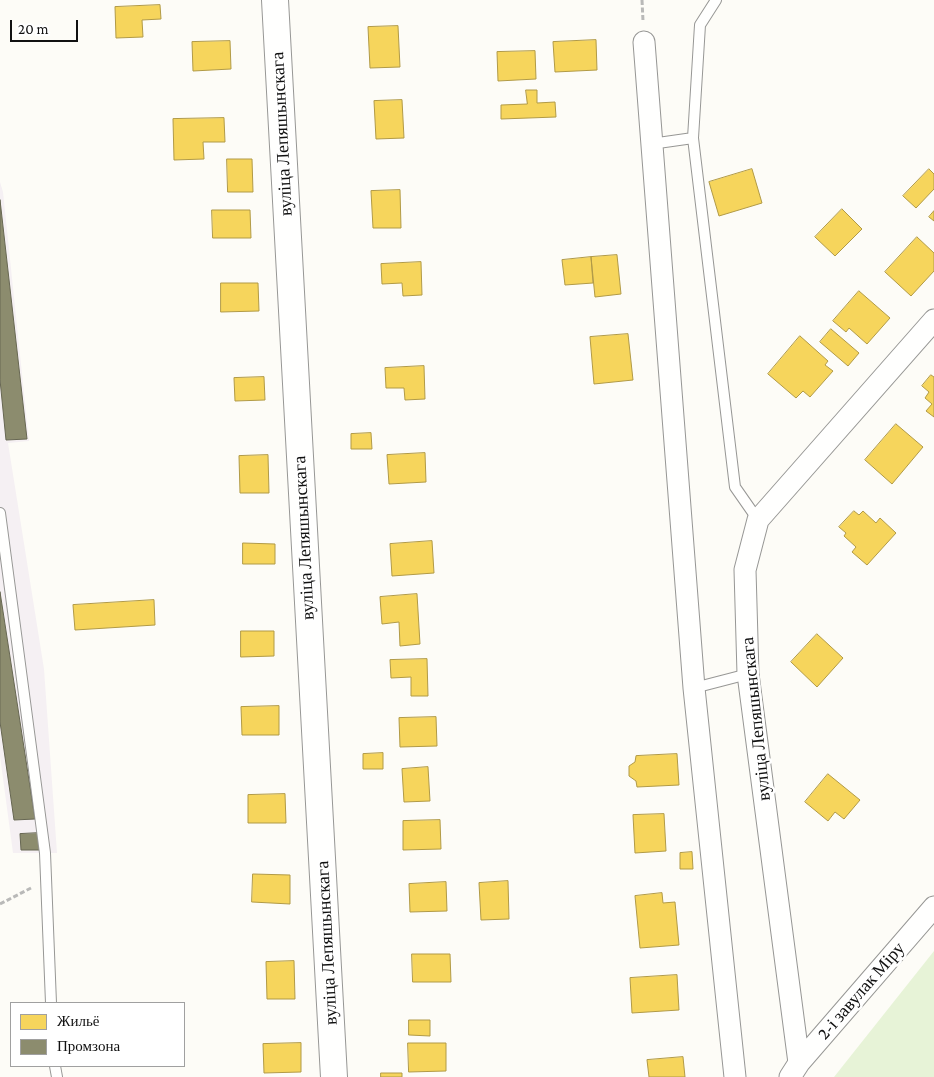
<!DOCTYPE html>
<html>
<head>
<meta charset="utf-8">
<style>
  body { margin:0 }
  #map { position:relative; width:934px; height:1077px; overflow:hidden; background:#fdfcf7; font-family:"Crimson Pro",serif }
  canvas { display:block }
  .legend { position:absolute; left:10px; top:1002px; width:175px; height:65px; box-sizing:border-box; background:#fff; border:1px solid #a0a0a0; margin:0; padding:6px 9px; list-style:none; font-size:15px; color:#111 }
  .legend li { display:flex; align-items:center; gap:10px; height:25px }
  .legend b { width:25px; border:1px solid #a0a0a0 }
  .scale { position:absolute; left:10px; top:20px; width:68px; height:22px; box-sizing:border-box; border:2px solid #111; border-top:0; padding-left:6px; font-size:15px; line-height:18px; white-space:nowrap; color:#111; -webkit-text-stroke:4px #fff; paint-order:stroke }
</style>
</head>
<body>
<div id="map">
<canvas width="934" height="1077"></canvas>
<ul class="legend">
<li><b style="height:14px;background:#f6d55c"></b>Жильё</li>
<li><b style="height:14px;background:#8c8c6e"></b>Промзона</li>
</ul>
<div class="scale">20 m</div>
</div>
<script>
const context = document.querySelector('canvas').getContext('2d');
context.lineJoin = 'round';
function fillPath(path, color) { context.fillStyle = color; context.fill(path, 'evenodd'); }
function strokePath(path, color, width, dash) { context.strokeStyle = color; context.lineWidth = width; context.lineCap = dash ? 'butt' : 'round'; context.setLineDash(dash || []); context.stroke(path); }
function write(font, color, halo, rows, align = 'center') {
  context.font = font + ' "Crimson Pro",serif'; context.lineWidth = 5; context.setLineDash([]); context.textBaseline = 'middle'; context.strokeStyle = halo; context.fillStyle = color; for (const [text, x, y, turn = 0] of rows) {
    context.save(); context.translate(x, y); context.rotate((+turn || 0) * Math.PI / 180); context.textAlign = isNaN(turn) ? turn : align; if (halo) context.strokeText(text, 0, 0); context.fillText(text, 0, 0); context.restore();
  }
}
const industrial = new Path2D(`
  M0 182 3 192 29 441 8 443 44 669 57 853H13L0 756Z`);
const green = new Path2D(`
  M934 951V1077H834Z`);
const homes = new Path2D(`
  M160 5 161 19 142 20 143 37 116 38 115 7Z
  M398 26 400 67 370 68 368 27Z
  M596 40 597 70 555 72 553 42Z
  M230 41 231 69 193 71 192 42Z
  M535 51 536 79 498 81 497 52Z
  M526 90H537V103L555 102 556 117 501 119V105L527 104Z
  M402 100 404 138 376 139 374 101Z
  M224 118 225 142H203L204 159 174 160 173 119Z
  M227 159H252L253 192H228Z
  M752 169 762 203 719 216 709 182Z
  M929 169 934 174V189L916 208 903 196Z
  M400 190 401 228H373L371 191Z
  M842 209 862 229 835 256 815 237Z
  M212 210H250L251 238H213Z
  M934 211V221L929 217Z
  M917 237 934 253V271L911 296 885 272Z
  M617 255 621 294 595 297 591 257Z
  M591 257 593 283 565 285 562 260Z
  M421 262 422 295 403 296 402 283 382 284 381 264Z
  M221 283H258L259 311 221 312Z
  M859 291 890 318 867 344 849 328 846 332 833 321Z
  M831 329 859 353 848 366 820 342Z
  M628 334 633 380 594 384 590 337Z
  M800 336 828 361 825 365 833 371 810 397 803 391 796 398 768 374Z
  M424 366 425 399 405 400 404 388H386L385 368Z
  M931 375 934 377V417L926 411 932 404 925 398 929 392 922 386Z
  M264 377 265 400 235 401 234 378Z
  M896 424 923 447 892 484 865 460Z
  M371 433 372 449H351V434Z
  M425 453 426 482 389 484 387 455Z
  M268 455 269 493H240L239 456Z
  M854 511 859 515 863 511 876 523 880 518 896 533 867 565 852 552 856 547 844 536 846 533 839 527Z
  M432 541 434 573 392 576 390 544Z
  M243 543 275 544V564H243Z
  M417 594 420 644 400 646 399 622 382 624 380 597Z
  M154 600 155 625 75 630 73 605Z
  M241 631H274V656L241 657Z
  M817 634 843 658 817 687 791 662Z
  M427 659 428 696H411V677L391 678 390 660Z
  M279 706V735H242L241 707Z
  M436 717 437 746 400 747 399 718Z
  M383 753V769H363V754Z
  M677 754 679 785 637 787 636 781 629 776V766L635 762 636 756Z
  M428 767 430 801 404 802 402 769Z
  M828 774 860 800 844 819 835 812 828 821 805 802Z
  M285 794 286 823H248V795Z
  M664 814 666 851 635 853 633 815Z
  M440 820 441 849 403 850V821Z
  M692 852 693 869H680V853Z
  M253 874 290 875V904L252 902Z
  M508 881 509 919 481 920 479 883Z
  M446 882 447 911 410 912 409 884Z
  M662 893 663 903 675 902 679 945 640 948 635 896Z
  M412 954H450L451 982H413Z
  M294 961 295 999H267L266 962Z
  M677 975 679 1010 632 1013 630 978Z
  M409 1020H430V1036L409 1035Z
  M301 1043V1072L264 1073 263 1044Z
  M408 1043H446V1071L409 1072Z
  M683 1057 685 1077H649L647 1060Z
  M381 1073H402V1077H381Z`);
const industry = new Path2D(`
  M0 200 27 439 6 440 0 380Z
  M0 592 35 819 14 820 0 722Z
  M40 833 41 850H21L20 834Z`);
const path = new Path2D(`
  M642 0 643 21
  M0 904 31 888`);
const service = new Path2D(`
  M716 0 700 25 693 138 735 487 758 520
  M651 144 693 138
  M0 513 45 853 51 1003
  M694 688 748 674
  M55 1066 57 1077`);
const minor = new Path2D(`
  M644 42 694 688 735 1077
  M799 1063 748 674 745 570 758 520 934 320
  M790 1077 799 1063 934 907`);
const tertiary = new Path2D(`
  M275 0 334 1077`);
const streetNames = [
  ["вуліца Лепяшынскага",282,134,-93],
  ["вуліца Лепяшынскага",304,538,-93],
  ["вуліца Лепяшынскага",756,719,-96],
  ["вуліца Лепяшынскага",327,943,-93],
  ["2-і завулак Міру",861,991,-49]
];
fillPath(industrial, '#f5f0f3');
fillPath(green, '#e7f3d7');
fillPath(homes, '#f6d55c');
strokePath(homes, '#b19a46', 1);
fillPath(industry, '#8c8c6e');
strokePath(industry, '#676752', 1);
strokePath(service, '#979795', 12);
strokePath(minor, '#979795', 23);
strokePath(tertiary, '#979795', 28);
strokePath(path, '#b9b9b8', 3, [5, 2.5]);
strokePath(service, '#fffffe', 10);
strokePath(minor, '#fffffe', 21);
strokePath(tertiary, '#fffffe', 26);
write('18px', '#111', '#fff', streetNames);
</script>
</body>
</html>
